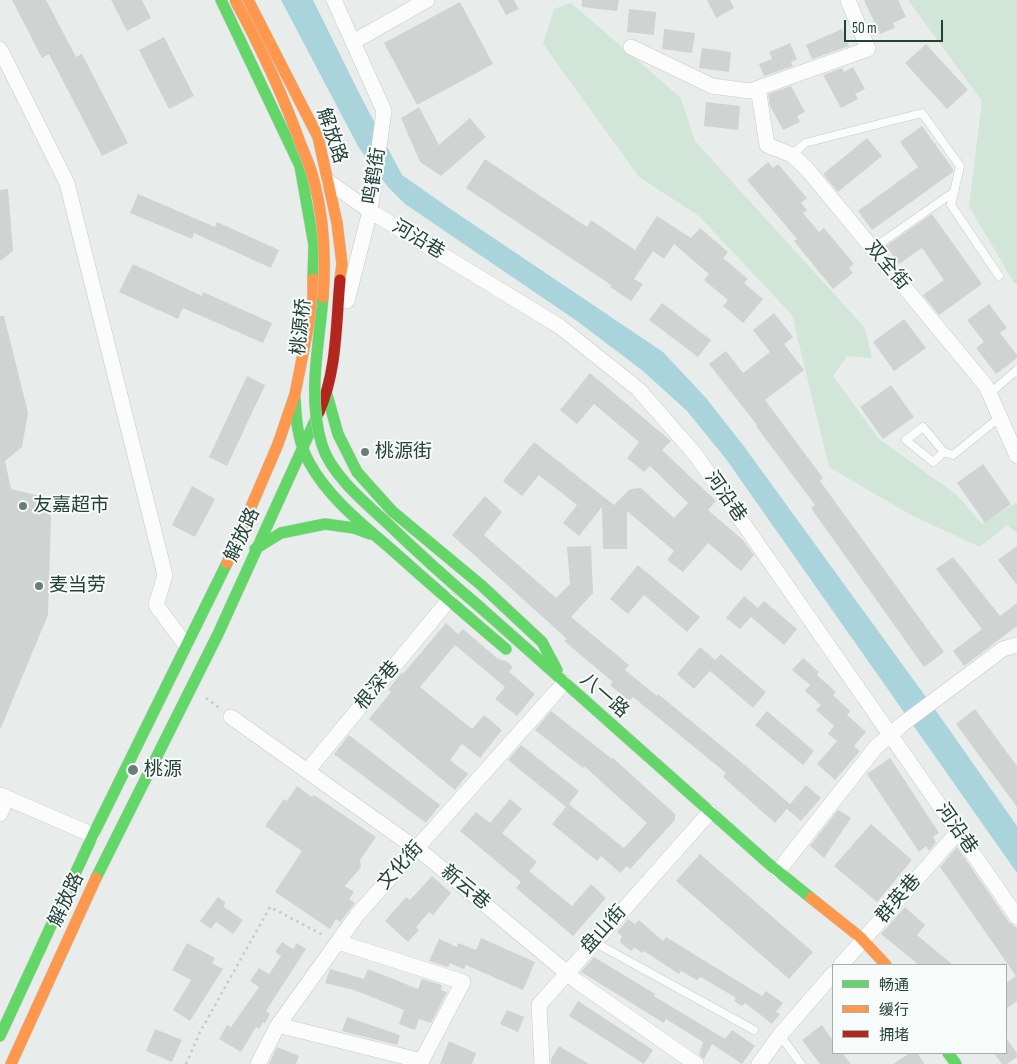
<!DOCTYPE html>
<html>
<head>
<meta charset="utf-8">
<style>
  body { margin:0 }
  #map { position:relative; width:1017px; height:1064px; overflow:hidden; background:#e8edeb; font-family:"Sofia Sans Condensed","Noto Sans SC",sans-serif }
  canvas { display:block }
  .legend { position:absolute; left:832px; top:964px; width:175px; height:90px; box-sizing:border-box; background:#f7fbf9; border:1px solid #a3b1ad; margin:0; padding:6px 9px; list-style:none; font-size:15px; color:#24423a }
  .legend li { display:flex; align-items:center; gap:10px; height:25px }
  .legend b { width:25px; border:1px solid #a3b1ad }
  .scale { position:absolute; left:844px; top:20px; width:99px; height:22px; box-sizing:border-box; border:2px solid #24423a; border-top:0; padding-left:6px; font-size:15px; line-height:18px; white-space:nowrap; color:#24423a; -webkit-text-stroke:4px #f7fbf9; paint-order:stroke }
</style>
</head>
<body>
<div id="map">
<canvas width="1017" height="1064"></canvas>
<ul class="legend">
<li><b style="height:6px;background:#63d668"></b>畅通</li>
<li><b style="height:6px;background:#ff974d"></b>缓行</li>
<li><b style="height:6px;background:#b3261e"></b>拥堵</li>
</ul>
<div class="scale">50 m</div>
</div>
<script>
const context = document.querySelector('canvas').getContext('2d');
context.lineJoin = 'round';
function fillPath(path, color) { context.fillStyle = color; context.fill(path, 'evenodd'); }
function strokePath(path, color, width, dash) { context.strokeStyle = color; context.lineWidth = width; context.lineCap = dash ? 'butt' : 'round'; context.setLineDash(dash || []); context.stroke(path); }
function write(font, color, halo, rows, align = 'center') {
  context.font = font + ' "Sofia Sans Condensed","Noto Sans SC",sans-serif'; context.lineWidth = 4; context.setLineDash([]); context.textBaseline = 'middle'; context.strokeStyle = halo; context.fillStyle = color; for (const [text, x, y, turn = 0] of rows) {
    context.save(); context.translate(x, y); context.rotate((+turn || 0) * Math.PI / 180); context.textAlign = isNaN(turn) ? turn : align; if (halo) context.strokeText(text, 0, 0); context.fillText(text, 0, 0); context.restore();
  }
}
const green = new Path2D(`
  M908 0H1017V284L1014 283 969 206 982 101Z
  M571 3 681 98 695 141 865 328 872 358 847 356 833 376 879 439 957 495 982 524 1017 502V533L1007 525 980 547 911 515 829 467 792 315 699 216 639 177 543 44 554 9Z`);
const water = new Path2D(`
  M281 0H313L360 95 402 175 452 210 663 352 706 398 743 445 939 715 1017 826V873L726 459 687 411 643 371 577 321 405 204 388 187 359 148Z`);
const building = new Path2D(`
  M12 0H46L76 57 82 54 128 143 102 156 49 54 42 58Z
  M111 0H142L151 18 127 31Z
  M498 0H514L519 9 506 15Z
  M582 0H619L617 11 582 7Z
  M707 0H730L734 8 716 18Z
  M864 0H898L906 17 893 23 895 28 880 34Z
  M460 2 493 64 417 105 384 43Z
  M629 9 656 12 654 35 627 32Z
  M664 29 695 33 692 53 662 49Z
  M842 29 849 46 812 59 806 45Z
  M164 37 194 96 169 109 139 50Z
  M790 43 797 59 791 62 793 66 764 76 759 64 772 59 769 52Z
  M926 44 968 90 947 109 905 63Z
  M702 48 731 52 729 72 699 68Z
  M853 67 865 89 855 94 858 99 841 108 823 75 842 68 844 72Z
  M791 86 805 112 797 116 800 122 783 130 770 106 768 94Z
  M706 102 740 106 738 130 704 126Z
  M419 107 439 145 470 118 486 137 441 176 420 162 401 118Z
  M922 126 953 169V172L872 230 858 211 918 167 900 142Z
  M867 138 882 156 838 192 823 174Z
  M485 159 587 227 591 220 635 250 657 216 691 238 700 228 728 252 723 258 748 279 744 283 763 299 743 323 723 306 728 300 704 280 709 274 674 244 664 259 653 251 634 279 643 284 631 301 610 287 611 285 466 188Z
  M768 162 773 168 778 164 800 190 807 198 801 203 807 210 803 213 819 232 824 228 854 264 849 268 853 273 833 289 794 241 797 239 747 180Z
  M8 189 13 251 0 261V190Z
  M138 194 215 227 217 222 279 250 271 268 194 233 192 239 130 213Z
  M932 214 982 284 939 315 923 295 944 280 922 248 899 264 886 246Z
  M133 264 202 296 203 292 272 323 263 343 183 308 178 319 119 292Z
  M662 303 711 340 698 357 649 320Z
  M989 304 1007 328 1000 333 1017 355V358L996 374 976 348 984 342 967 320Z
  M774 313 793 337 784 344 804 370 765 400 823 478 820 481 944 652 924 667 811 508 815 505 756 426 757 425 709 364 726 351 743 373 770 352 753 330Z
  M0 316H4L28 413 22 447 5 461 11 489 40 496 51 516 48 615 0 730Z
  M904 319 926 348 894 371 873 342Z
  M590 373 671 441 662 450 716 501 708 510 743 540 754 555 741 571 708 543 683 572 667 560 674 551 627 511V549H603L602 507 579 536 563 523 577 505 539 475 522 496 503 481 534 442 614 505 630 489 641 488 674 518 688 503 650 466 644 472 627 458 639 442 594 404 577 424 560 410Z
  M247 376 265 385 227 466 209 457Z
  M891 385 914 417 883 439 860 407Z
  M983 464 1011 504 985 523 957 483Z
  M192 486 215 499 195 537 172 525Z
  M485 496 502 512 484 535 556 598 570 584 567 547 591 546 593 593 571 617 629 665 625 670 657 696 658 694 740 761 790 804 806 785 821 798 801 821 787 809 775 823 723 777 726 773 633 697 629 701 610 685 613 682 564 641 567 639 452 535Z
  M1017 546V585L998 560Z
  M953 557 1000 616 1017 603V626L964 666 953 651 982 629 936 569Z
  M638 565 700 617 687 632 644 595 628 614 610 599Z
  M744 596 758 608 764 601 797 629 784 645 751 617 740 629 726 618Z
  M446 623 458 634 463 629 498 659 506 661 513 667 509 672 535 694 517 716 495 699 505 687 455 645 420 687 472 729 484 715 502 730 480 758 462 744 450 760 468 774 455 790 369 719 391 692 388 690 402 672 403 674Z
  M700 647 715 660 721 654 766 692 753 708 710 671 694 689 677 674Z
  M803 658 819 672 817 675 836 692 833 695 850 711 847 715 866 732 854 746 860 751 835 780 817 764 837 741 828 734 834 726 816 710 821 705 805 691 810 685 792 670Z
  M975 709 1017 766V807L956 724Z
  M551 711 612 759 613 758 675 814V820L630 869 627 866 620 873 601 856 597 861 552 824 566 807 508 760 521 745 579 791 569 804 624 848 647 823 584 766 583 768 535 730Z
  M767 711 814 751 803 765 755 725Z
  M349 735 440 805 426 823 334 754Z
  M890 758 939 833 933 837 936 842 929 851 926 846 919 852 867 774Z
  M297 786 312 797 314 795 376 837 360 860 361 867 345 886 354 892 349 899 355 903 340 922 336 919 330 929 275 892 302 851 265 826 284 799 287 801Z
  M510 799 522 809 502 833 537 862 529 871 572 906 591 884 606 898 573 936 516 888 521 882 460 831 476 812 490 823Z
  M838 810 851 818 824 858 810 846Z
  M871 824 912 860 877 902 834 866Z
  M957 847 1009 922 1017 928V1001L1006 1009V983L1016 976 940 867Z
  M700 854 813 952 789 979 676 881Z
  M432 876 451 893 433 915 429 912 416 927 419 930 408 942 385 921 406 897 410 900Z
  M218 897 225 902 224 907 243 920 233 934 216 922 211 929 200 921Z
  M905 907 925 925 917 935 953 965H919L881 934Z
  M628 919 635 924 639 920 663 941 666 937 762 996 766 991 783 1003 776 1012 780 1014 772 1024 745 1003 742 1006 734 1001 736 998 701 977 697 980 681 971 679 974 644 951 642 953 634 947 631 951 620 942 622 936 617 932Z
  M481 938 535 962 523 990 466 965 464 969 450 963 448 967 429 961 439 939 457 947 458 943 476 950Z
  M282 942 293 949 297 943 306 949 266 1011 270 1014 265 1023 263 1022 259 1029 256 1027 241 1052 219 1039 227 1025 231 1027 259 987 250 981 259 968 269 974 281 956 275 952Z
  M187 943 215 958 212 963 223 969 190 1021 173 1010 191 980 172 970Z
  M594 957 655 994 654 996 725 1039 732 1030 755 1046 742 1064 712 1044 704 1059 699 1055 703 1042 666 1019 664 1023 581 972Z
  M330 969 364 979 368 969 418 989 422 979 442 985 441 990 447 992 431 1023 419 1019 415 1030 399 1024 404 1010 354 990 325 983Z
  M578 1001 653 1050 644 1064 569 1016Z
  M507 1010 524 1017 518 1032 500 1024Z
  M347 1017 400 1035 397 1045 342 1031Z
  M822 1025 833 1041V1053H842L851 1064H820L802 1040Z
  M155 1029 182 1040 172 1062 146 1051Z
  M1006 1038 1017 1053V1057L1007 1064H1002L994 1053H1006Z
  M449 1041 476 1053 472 1064H440Z
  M559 1046 589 1064H551V1059Z
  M277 1047 299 1056 296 1064H269Z
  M910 1053H917L925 1064H893Z`);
const path = new Path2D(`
  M206 698 222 710
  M186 1064 200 1032 270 907 325 936`);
const lane = new Path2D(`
  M792 155 805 143 922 113 960 166 951 205 999 276
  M872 249 954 192
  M989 394 1017 370
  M944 452 933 462 906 440 923 427 944 452 953 455 1000 417
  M594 942 754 1030
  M780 1035 801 1064`);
const street = new Path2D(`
  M334 0 384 111 370 211 347 301
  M353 42 427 0
  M631 47 712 86 750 91 868 49 848 0
  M0 49 67 183 165 575 156 605 185 644
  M758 88 767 145 792 155 807 169 986 386 1017 456
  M329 182 370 211 559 326 638 389 695 454 1017 917
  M231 717 428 857 578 982 696 1064
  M307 771 449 600
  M0 795 93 835
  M0 814 7 798
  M778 871 876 747 904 723 1003 649 1017 645
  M338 942 463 982 420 1064
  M841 965 958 832
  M278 1025 422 1061
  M258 1064 278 1025 357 915 564 683
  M542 1064 539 1005 710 812
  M759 1064 780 1035 833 974`);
const fast = new Path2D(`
  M221 0 300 166 314 245 313 279
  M327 395 338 434 357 472 392 511 481 585 542 642 557 670
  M295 398C296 421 298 443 310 464 329 498 362 524 391 549 429 583 467 616 506 649
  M255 549 281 533 325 524 354 528 370 534
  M481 608 769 864 811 898
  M96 878 218 634 319 412
  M0 1036 93 835 227 563
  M948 1053 956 1064`);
const slow = new Path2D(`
  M248 0 318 137 337 223 342 264 340 280
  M227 563 278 444 295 394 313 303V279
  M811 898 860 937 886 965
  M11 1064 96 878`);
const jam = new Path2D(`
  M319 412C337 372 336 324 340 280`);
const fastBridge = new Path2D(`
  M323 297C319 346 307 397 322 445 331 474 363 501 385 521 416 551 448 580 481 608`);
const slowBridge = new Path2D(`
  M235 0C260 46 283 95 301 145 306 157 311 168 314 181 324 219 326 258 323 297`);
const markers = [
  [365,452,5,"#697e78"],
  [23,506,5,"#697e78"],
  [39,586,5,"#697e78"],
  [133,770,6,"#697e78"]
];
const streetNames = [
  ["解放路",331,136,71],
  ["鸣鹤街",375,176,-81],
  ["河沿巷",418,240,31],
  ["双全街",887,266,50],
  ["桃源桥",302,327,-84],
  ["河沿巷",725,497,55],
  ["解放路",243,535,-65],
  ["根深巷",378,686,-50],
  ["八一路",604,696,41],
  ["河沿巷",956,829,55],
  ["文化街",401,866,-48],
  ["新云巷",465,888,40],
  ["群英巷",899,899,-49],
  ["解放路",67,900,-65],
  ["盘山街",604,930,-48]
];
const poiNames = [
  ["桃源街",375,452],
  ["友嘉超市",33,506],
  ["麦当劳",49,586],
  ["桃源",144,770]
];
fillPath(green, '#d1e6d8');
fillPath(water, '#a9d4db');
fillPath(building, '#cfd4d2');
strokePath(lane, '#c5cac8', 9);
strokePath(street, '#c5cac8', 16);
strokePath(fast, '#c3cbc8', 12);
strokePath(slow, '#c3cbc8', 12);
strokePath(jam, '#c3cbc8', 12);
strokePath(path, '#c3ccca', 2.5, [2.5, 4]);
strokePath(lane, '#fcfcfc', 8);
strokePath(street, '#fcfcfc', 15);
strokePath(fast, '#63d668', 11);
strokePath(slow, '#ff974d', 11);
strokePath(jam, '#b3261e', 11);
strokePath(fastBridge, '#c3cbc8', 12, []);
strokePath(slowBridge, '#c3cbc8', 12, []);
strokePath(fastBridge, '#63d668', 11);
strokePath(slowBridge, '#ff974d', 11);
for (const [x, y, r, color] of markers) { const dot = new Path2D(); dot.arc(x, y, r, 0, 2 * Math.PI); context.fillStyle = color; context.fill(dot); strokePath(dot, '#f7fbf9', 2); }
write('19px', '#24423a', '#f7fbf9', streetNames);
write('19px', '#24423a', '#f7fbf9', poiNames, 'left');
</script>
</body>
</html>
